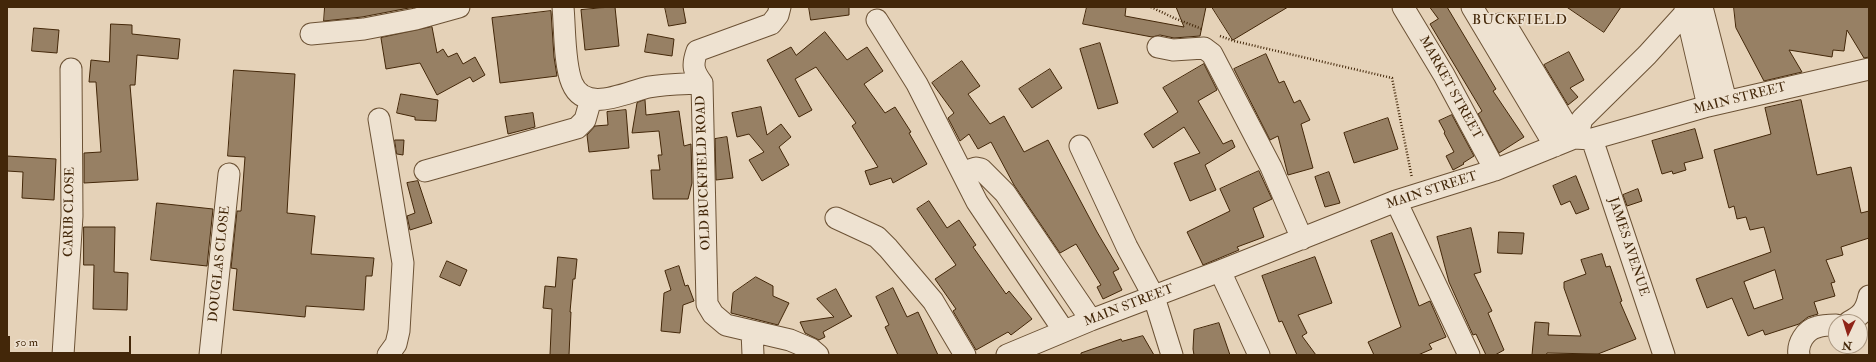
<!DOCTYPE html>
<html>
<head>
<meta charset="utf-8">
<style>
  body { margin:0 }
  #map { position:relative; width:1876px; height:362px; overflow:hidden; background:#e5d2b8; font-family:"IM FELL Double Pica",serif }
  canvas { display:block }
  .frame { position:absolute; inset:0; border:8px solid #432709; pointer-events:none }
  .north { position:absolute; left:1828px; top:314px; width:40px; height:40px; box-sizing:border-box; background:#eee2d1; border:1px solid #aa9781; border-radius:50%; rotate:184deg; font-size:11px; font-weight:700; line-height:16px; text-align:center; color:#432709 }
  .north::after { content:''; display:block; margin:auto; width:14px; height:18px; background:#8f2418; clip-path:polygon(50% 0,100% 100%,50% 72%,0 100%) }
  .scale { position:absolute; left:8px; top:336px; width:123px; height:18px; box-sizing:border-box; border:2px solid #432709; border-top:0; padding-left:5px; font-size:12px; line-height:14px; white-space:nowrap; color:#432709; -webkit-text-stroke:3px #eee2d1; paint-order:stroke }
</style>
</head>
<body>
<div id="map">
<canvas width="1876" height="362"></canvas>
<div class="frame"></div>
<div class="north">N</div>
<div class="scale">50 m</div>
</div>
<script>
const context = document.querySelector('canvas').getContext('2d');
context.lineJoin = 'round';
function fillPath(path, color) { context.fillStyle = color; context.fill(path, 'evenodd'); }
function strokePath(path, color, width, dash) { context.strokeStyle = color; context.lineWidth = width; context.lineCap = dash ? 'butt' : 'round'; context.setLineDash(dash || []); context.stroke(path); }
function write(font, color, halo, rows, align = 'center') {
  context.font = font + ' "IM FELL Double Pica",serif'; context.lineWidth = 3; context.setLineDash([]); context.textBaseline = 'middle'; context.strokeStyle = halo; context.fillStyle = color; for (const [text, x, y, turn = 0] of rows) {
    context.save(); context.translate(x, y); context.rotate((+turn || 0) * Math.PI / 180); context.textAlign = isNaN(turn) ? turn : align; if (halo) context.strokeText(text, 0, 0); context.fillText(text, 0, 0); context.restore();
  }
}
const building = new Path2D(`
  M325 7H414L362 17 324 21Z
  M615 7 619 46 585 50 581 10Z
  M665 7H683L686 23 669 26Z
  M809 7H849V15L811 20Z
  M1087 7H1126L1125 16 1184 27 1176 7H1206L1200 36 1174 38 1160 35 1152 37 1083 24Z
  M1212 7H1288L1233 40Z
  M1430 7H1447L1496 89 1493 91 1524 137 1499 153 1478 114 1482 111 1430 24 1438 19Z
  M1567 7H1621L1604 32Z
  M1734 7H1869V57L1864 58 1847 30 1844 51 1833 50 1832 57 1789 50 1802 72 1764 81 1736 28Z
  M551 11 554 57 557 76 500 83 492 18Z
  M111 24 132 25V34L180 39 178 59 137 55 135 85H130L138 180 84 183V153L101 152 96 82H89L91 60 109 62Z
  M432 27 437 53 443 49 448 57 457 53 463 64 475 57 485 75 473 82 470 77 437 95 420 63 386 69 381 38Z
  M34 28 59 30 57 53 32 51Z
  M825 32 847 60 867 47 883 71 864 84 885 113 895 107 911 132 909 133 927 164 893 183 891 178 870 185 865 171 878 167 852 126 856 123 816 67 795 79 812 110 799 117 767 60 791 47 796 55Z
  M648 34 674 39 672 56 645 52Z
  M1100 43 1118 103 1098 109 1080 49Z
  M1569 52 1584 80 1570 88 1578 97 1568 105 1544 65Z
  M1266 54 1279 83 1284 81 1294 103 1300 100 1310 120 1301 124 1313 168 1288 175 1278 136 1270 140 1234 69Z
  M962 61 980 86 968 94 990 124 1004 116 1024 152 1048 140 1097 232 1119 269 1113 272 1122 290 1103 299 1097 287 1101 285 1076 244 1060 253 1014 185 991 142 978 149 969 134 960 141 948 118 954 113 932 83Z
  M1204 64 1217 90 1198 101 1223 144 1232 140 1235 147 1205 165 1216 190 1190 201 1174 163 1200 153 1184 127 1153 148 1144 134 1178 112 1163 88Z
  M1050 69 1062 88 1032 108 1019 89Z
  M234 70 295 74 287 213 315 216 311 254 374 258 372 276H366L364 310 306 306 305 317 233 310 237 269 231 268 237 211H241L245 157 228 156Z
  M401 94 438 100 436 121 415 120V117L397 113Z
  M645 100 646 115 679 111 684 146 691 144 692 183 688 199H653L651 170H660L658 155H662L659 131 632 133 637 103Z
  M1801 100 1817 175 1851 167 1861 213 1869 211V238L1841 247 1843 255 1826 260 1835 282 1831 283 1835 296 1814 302 1818 314 1808 317 1799 324 1765 335 1763 330 1748 336 1732 298 1707 308 1696 279 1771 252 1764 227 1750 230 1746 217 1737 219 1734 206 1729 208 1714 150 1771 134 1765 108ZM1775 270 1783 299 1754 309 1744 282Z
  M761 107 767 135 781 124 791 137 779 147 789 165 762 181 749 160 764 152 749 134 737 137 732 113Z
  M626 110 629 148 589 152 587 135 595 126 608 125 607 112Z
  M533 113 535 127 508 134 505 117Z
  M1452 115 1474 156 1463 163 1464 164 1453 170 1446 156 1454 152 1444 133 1445 132 1439 121Z
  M1388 118 1398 149 1354 163 1344 133Z
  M1695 129 1703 158 1684 163 1686 170 1673 174 1672 171 1662 174 1652 141Z
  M727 137 733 178 716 180 715 139Z
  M395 140H404L403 155 397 154Z
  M7 156 56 159 54 200 22 198 23 172 7 171Z
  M1259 171 1272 199 1253 208 1264 237 1237 247 1239 250 1203 265 1187 232 1230 211 1220 189Z
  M1329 172 1340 203 1325 207 1315 177Z
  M1576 176 1589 209 1576 214 1570 201 1561 205 1553 186Z
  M418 181 432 223 410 230 407 216 415 213 407 183Z
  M1638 189 1642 201 1627 206 1623 195Z
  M929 201 947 228 959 220 976 245 973 247 1006 294 1009 291 1032 319 1011 335 1008 332 976 350 953 311 956 309 935 279 956 265 917 209Z
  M157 203 213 209 207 266 151 260Z
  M84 227H115L114 272 128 273 127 310 93 309 94 265H84Z
  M1471 228 1481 272 1474 274 1492 311 1488 313 1504 350 1495 355H1486L1476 334 1473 335 1449 282 1437 237Z
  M1499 232 1524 233 1522 254 1498 253Z
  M1392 233 1419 306 1430 301 1446 337 1429 344 1432 349 1418 355H1374L1368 342 1401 327 1371 241Z
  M1602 254 1606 267 1610 266 1622 301 1620 302 1636 339 1598 354 1547 353 1546 355H1532L1535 322 1549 323 1548 335 1581 336 1564 288V282L1586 274 1581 260Z
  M558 257 577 259 575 279H573L570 312H571L569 355H550L552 309 543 308 545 286 555 287Z
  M1315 257 1332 303 1298 315 1307 333 1302 336 1316 355H1297L1282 321 1279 322 1262 276Z
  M447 261 467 270 460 286 440 277Z
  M679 266 685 286 688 285 694 301 683 305 680 333 661 331 664 293 671 290 665 271Z
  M756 277 773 286V296L789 303 778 325 731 313 733 293Z
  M893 288 907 317 918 312 938 355H898L885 327 889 325 876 297Z
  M836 289 850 315 852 316 823 332 825 337 819 340 805 333 800 322 834 317 817 299Z
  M1219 323 1230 355H1194L1193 349 1194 330Z
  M1143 336 1154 355H1081V353L1121 339 1122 341Z`);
const path = new Path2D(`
  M1151 7 1174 18 1202 29
  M1220 36 1234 41 1392 78 1412 178`);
const minor = new Path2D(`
  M563 7C565 28 564 64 572 83 585 115 628 91 649 87 666 84 684 84 702 83
  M1403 7 1444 75 1495 170
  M1472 7 1555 146
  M1685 7 1708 106
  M1702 7 1726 101
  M877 20 917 84 977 202 1064 331
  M1486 30 1500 24 1506 25 1574 138
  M311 34 364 29 416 19 459 7
  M1158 47 1173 50 1204 48 1212 54 1271 167 1302 239
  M702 83 707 304 713 314 726 325 790 340 811 349 818 355
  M702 83C693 71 692 65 697 51L771 24 778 15 780 7
  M379 119 403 263 399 331 396 344 388 355
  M1577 137 1582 119 1647 55 1686 12
  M1592 139 1664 355
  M1080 146 1127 247 1154 297 1172 355
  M425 171 577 128 585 120 591 99
  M963 172 976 168 981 169 1005 193 1091 320
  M1396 201 1469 355
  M836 218 877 237 888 248 933 301 965 355
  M1220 271 1259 355
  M1849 322C1862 315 1866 310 1869 296
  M752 331 753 355
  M63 355 72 216 71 69
  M210 355 229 174
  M1007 355 1091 320 1220 271 1396 201 1495 170 1574 138 1592 139 1708 106 1869 69
  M1799 355C1797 344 1805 330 1817 327 1823 325 1830 325 1836 325`);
const streetNames = [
  ["MARKET STREET",1450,88,61],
  ["MAIN STREET",1740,99,-14],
  ["OLD BUCKFIELD ROAD",704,173,-92],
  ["MAIN STREET",1432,191,-18],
  ["CARIB CLOSE",70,212,-89],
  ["JAMES AVENUE",1628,247,72],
  ["DOUGLAS CLOSE",220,264,-84],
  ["MAIN STREET",1129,306,-21]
];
const neighbourhoodNames = [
  ["BUCKFIELD",1520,21]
];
fillPath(building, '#978064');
strokePath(building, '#432709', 1);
strokePath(minor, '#6c5235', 23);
strokePath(path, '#432709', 2.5, [1, 2]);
strokePath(minor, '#eee2d1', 21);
write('13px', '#432709', '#eee2d1', streetNames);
context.letterSpacing = '1px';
write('14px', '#432709', '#eee2d1', neighbourhoodNames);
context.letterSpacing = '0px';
</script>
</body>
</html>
